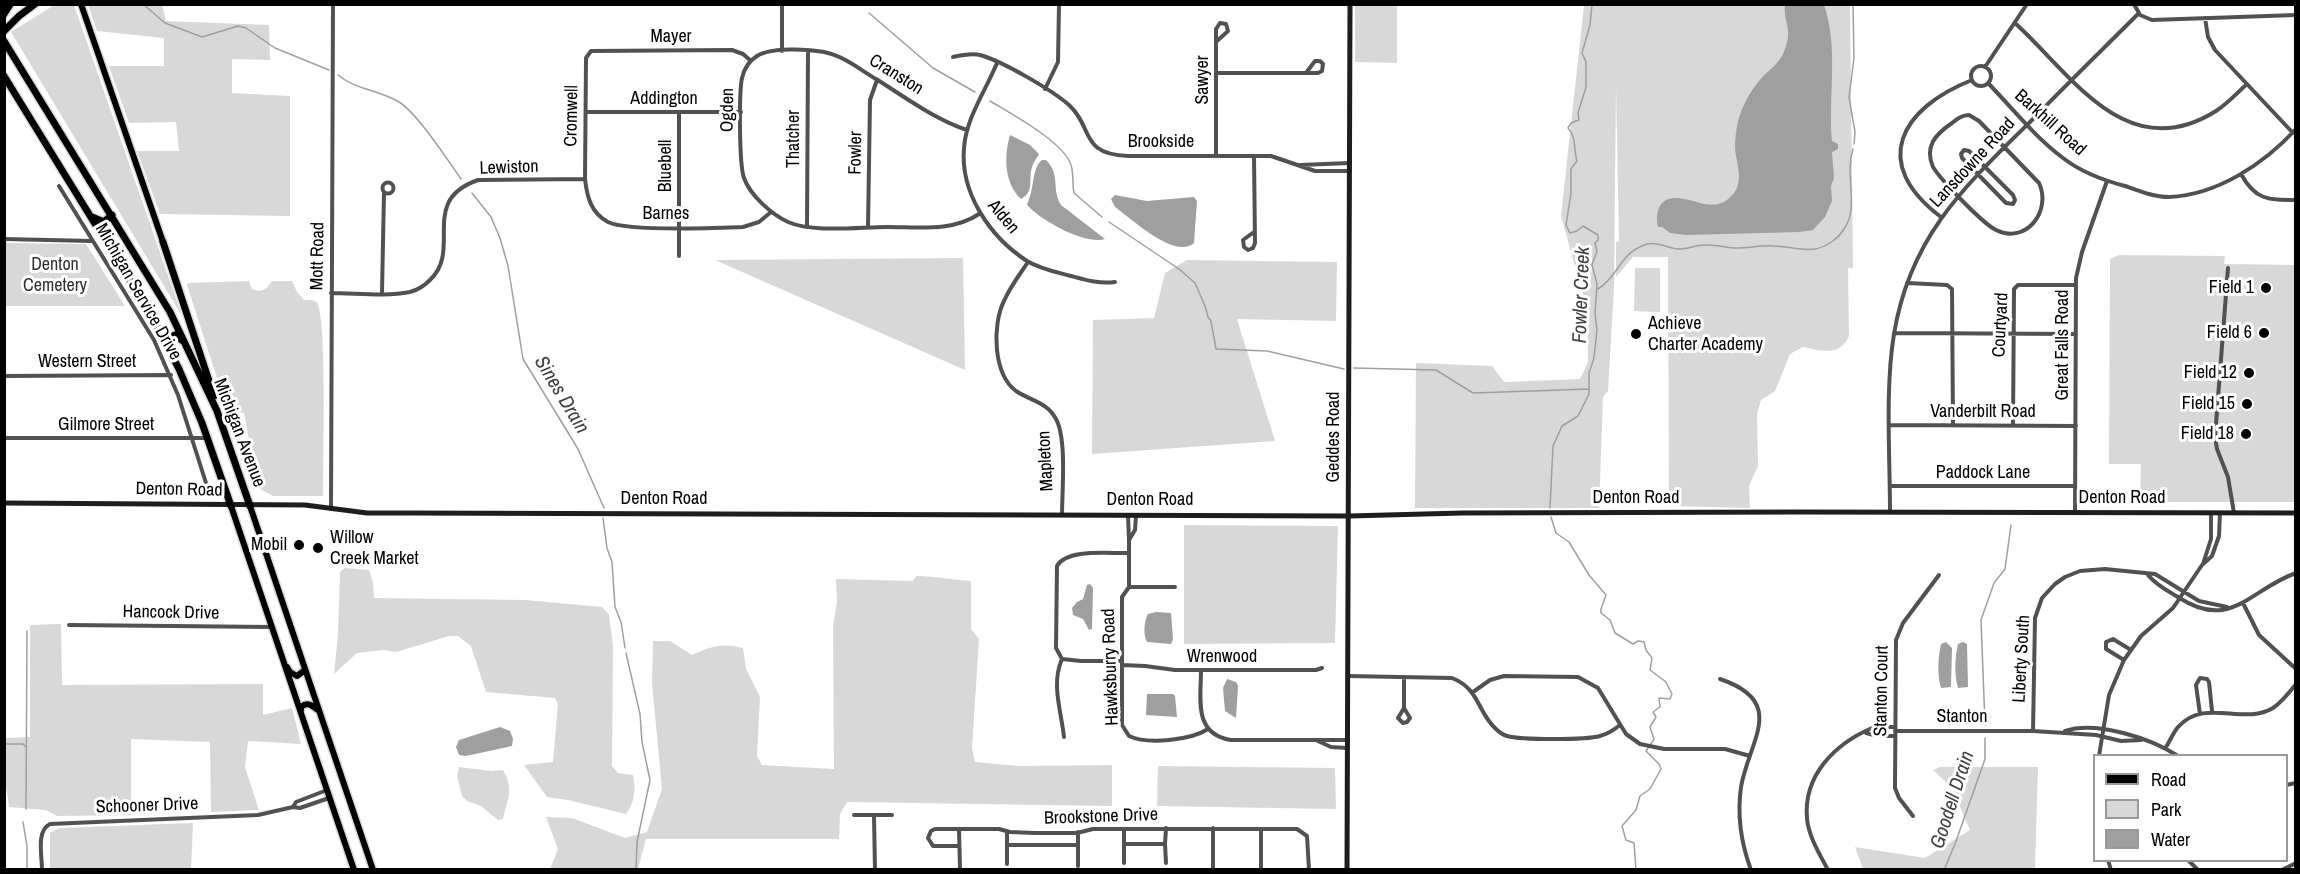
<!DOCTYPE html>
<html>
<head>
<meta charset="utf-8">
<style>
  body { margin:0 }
  #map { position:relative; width:2300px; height:874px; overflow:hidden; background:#fff; font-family:"Archivo Narrow",sans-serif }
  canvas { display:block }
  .frame { position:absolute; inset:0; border:6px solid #000; pointer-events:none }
  .legend { position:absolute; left:2093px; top:754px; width:195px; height:108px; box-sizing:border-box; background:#fff; border:2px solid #999; margin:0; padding:8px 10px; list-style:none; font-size:18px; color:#000 }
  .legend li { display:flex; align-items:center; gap:12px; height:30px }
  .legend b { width:30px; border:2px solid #999 }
</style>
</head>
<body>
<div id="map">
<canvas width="2300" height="874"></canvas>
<div class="frame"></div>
<ul class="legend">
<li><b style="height:8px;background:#000"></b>Road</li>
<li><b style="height:16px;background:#d8d8d8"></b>Park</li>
<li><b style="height:16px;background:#9f9f9f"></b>Water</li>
</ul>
</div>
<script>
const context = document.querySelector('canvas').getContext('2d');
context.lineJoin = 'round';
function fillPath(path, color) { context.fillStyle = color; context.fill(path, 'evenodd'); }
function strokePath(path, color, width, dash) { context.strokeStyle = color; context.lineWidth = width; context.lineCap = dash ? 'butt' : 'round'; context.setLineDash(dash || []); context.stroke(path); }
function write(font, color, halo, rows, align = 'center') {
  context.font = font + ' "Archivo Narrow",sans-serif'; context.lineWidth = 6; context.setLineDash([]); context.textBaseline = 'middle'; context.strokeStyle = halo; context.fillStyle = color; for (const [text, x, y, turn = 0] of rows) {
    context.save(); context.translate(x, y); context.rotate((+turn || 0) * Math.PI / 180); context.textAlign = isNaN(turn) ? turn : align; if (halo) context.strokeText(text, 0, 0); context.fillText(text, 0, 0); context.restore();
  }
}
const green = new Path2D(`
  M56 4 74 5 182 316 11 32Z
  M88 5H162L166 21 269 25 270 60 232 59V93L290 96V216L160 214 137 151H179L176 122 129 123 109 66H164V38L97 31Z
  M1355 5H1397V63L1355 62Z
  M1584 5H1939L1850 6 1853 268H1848L1849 336C1840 357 1822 351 1803 347L1790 354 1775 391 1761 400 1757 414 1758 466 1749 486 1750 508 1669 506 1668 257H1633L1616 277V242L1619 241 1616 85 1614 288 1608 391 1603 397 1599 508H1415L1416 363 1492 366 1504 382 1580 379 1588 362 1587 310 1561 216Z
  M5 243 86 244 125 306H5Z
  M2119 255 2225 256 2224 264 2295 265V502H2140L2141 464H2109L2110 259Z
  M963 258 965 370 715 260Z
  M1187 260 1337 262 1336 321 1237 319 1275 441 1092 454 1093 320 1154 318 1165 273Z
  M1635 268H1660V312L1634 311Z
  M249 281 252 289C262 293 266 290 272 281H292L297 292 304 300C309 300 315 299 317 303 327 316 323 468 323 496H273L260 489 254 467 244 413 227 410 226 406 187 285 188 283Z
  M1184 525 1338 526 1335 643 1184 644Z
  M345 568 369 570 373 582 374 598 525 600 602 607 609 615 613 646 612 766 618 773 633 775C636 789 635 802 626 814L568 800 547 797 524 765 553 762 558 704 555 698 486 692 471 646 458 636H449L396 652 384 650 357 653 334 674 338 634 340 572Z
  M916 576C935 576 952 580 971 581V629L979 639 972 748 975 762 1019 766 1112 765V806L847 802 840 814 839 839H646L638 869H550L558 849 546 817 572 818 625 838 647 832 662 789 652 683 653 641H670L692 655C712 646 721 643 743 648L746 669 760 697 757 756 762 765 834 769 833 626 837 602 836 579 913 581Z
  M61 624 62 685 263 684V715L292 708 301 744 248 741 245 767 259 810 211 812 210 742 131 739V815L57 816 46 810 9 807 5 778V738L30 737V625Z
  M1158 766 1335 768 1336 809 1157 806Z
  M459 767 492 771 503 770C515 792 507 798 503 819L498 820 481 806 467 801 462 796 457 776Z
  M1940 767H2038L2035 869H1863L1855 847 1925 858 1970 830 1952 788 1933 770Z
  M193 823 191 869H228H50V833L59 828Z`);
const water = new Path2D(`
  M1785 5H1824C1839 48 1828 96 1832 141L1838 144V149L1832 152 1834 178 1831 186 1832 201 1825 217 1813 230 1799 232 1686 235 1670 233 1662 227H1658C1655 215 1658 198 1675 198 1696 198 1716 216 1734 193 1744 180 1736 163 1735 148 1735 139 1736 130 1738 121 1742 106 1750 92 1759 81 1768 70 1781 63 1785 49 1793 27 1783 23 1785 5Z
  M1010 135 1030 145 1039 154C1037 158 1033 163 1032 167 1028 179 1035 192 1021 199 1004 183 1004 156 1010 135Z
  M1042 160H1046C1061 175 1051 189 1061 205L1105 239C1085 245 1042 221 1028 206L1027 204C1035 189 1031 169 1042 160Z
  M1115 195 1147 201 1194 197 1197 201 1194 243C1175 260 1132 219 1115 207L1111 199Z
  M1090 584 1093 588 1092 629 1089 630 1083 619 1073 615 1072 608 1077 602 1083 599 1087 585Z
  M1156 612 1171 613 1173 639 1171 644 1147 642C1143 635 1144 621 1148 614Z
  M1946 642 1952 648 1951 687 1941 688C1937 675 1938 657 1941 644Z
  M1963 642 1967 644 1968 687 1958 688C1954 675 1955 657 1958 644Z
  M1227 679 1236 682 1238 686 1236 718 1225 711 1223 688Z
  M1147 694H1173L1175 696 1177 717 1146 715Z
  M500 727 510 731 513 739 512 746 466 756 459 755 456 747 459 740Z`);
const stream = new Path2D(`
  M143 4 165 23 202 37 238 26 246 28 275 48 329 70
  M1853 4 1854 58 1849 97 1855 132 1854 144
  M869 13 933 68 975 92
  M338 75C356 90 380 90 399 102 417 113 447 159 461 179
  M990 101C1010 113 1064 142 1071 165 1074 174 1072 184 1074 193L1102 217
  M472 193 491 217 500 238 508 266 523 359 578 449 604 508
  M1109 222 1179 269 1195 283 1205 306 1208 317 1211 321 1216 349 1267 351 1344 369
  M1598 289C1620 275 1619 253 1647 244 1658 241 1667 248 1678 249 1688 249 1696 245 1705 245 1716 244 1726 248 1737 248 1749 248 1762 245 1774 246 1788 246 1801 251 1815 249 1826 247 1838 239 1844 229 1860 206 1844 177 1853 149
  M1354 368 1436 370 1473 393 1589 389
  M1550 508 1553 446 1562 426 1578 416 1589 394V373L1594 358 1597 330 1595 313 1597 284 1592 265 1597 251 1595 243 1598 240V235L1583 226 1577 231 1570 233 1566 225 1571 193V169L1577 161C1573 148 1577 138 1568 128L1571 123 1579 120 1578 113 1586 87V62L1582 53 1590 25 1592 4
  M1551 517 1556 533 1569 542 1589 575 1606 595 1601 609V613L1610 620 1615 633 1633 644 1638 641 1644 642 1646 650 1652 658 1650 670 1666 682 1672 694 1670 699 1659 698 1660 707 1653 712 1656 717 1650 727 1654 739 1646 751 1659 764 1661 769 1650 789 1640 796 1636 810 1622 826 1626 840 1634 843 1636 870
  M603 518 607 548 612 562 615 607 621 622 625 648
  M626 653 640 714 642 742 650 780 637 842 636 870
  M1985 725 1981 620 1994 583 2005 569 2011 525
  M4 744H23L26 747
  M26 809 27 631
  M23 822 27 846V870
  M1944 870 1955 844 1985 759V738`);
const street = new Path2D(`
  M2134 4 2140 15 2152 20 2296 15
  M2205 18 2208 37 2215 50 2293 133
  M2015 23C2072 75 2127 167 2216 111 2227 104 2237 93 2247 84
  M782 51V4
  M953 57C962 55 971 53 980 55 1002 61 1052 90 1069 105 1094 128 1079 154 1128 156H1271L1315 171H1350
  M751 61 743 54 732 50 591 51 586 58 585 179C587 197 591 213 608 222 628 232 716 228 743 227L759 222 771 212
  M997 63C986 90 966 118 964 148 960 193 990 237 1027 261 1040 269 1056 272 1071 276 1086 280 1099 284 1115 282
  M1971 76a10 10 0 1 1 20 0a10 10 0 1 1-20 0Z
  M1985 67 2027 4
  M1217 73H1318L1322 71 1323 64 1320 61H1315L1306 73
  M1988 83C2012 108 2035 137 2063 158 2081 172 2102 180 2125 186 2139 191 2154 197 2169 197 2217 195 2264 164 2296 129
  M1045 89 1058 62 1059 4
  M586 112H741
  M1969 115 1979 121 2039 183C2052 211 2026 245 1996 230 1982 223 1941 180 1933 167 1924 146 1936 134 1952 123 1957 119 1962 115 1969 115Z
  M967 130C934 119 905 97 876 79 859 69 844 56 824 52 808 49 771 47 757 56 749 61 744 69 742 78 739 92 739 164 744 178 750 195 771 214 788 222 813 233 859 227 887 227 919 227 952 232 979 214
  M1964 150 1969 151 2013 195 2015 200 2013 204 2006 203 1962 158 1961 154Z
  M1216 156V29L1220 23 1226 24 1228 31 1217 41
  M1254 156 1255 243 1253 248 1248 250 1244 247 1243 240 1254 232
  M1300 165 1350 163
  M2241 174C2255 200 2268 200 2296 200
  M382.5 188a5.5 5.5 0 1 1 11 0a5.5 5.5 0 1 1-11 0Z
  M59 186 154 340 178 395 206 483
  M1941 217C1869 163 1901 108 1972 80
  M807 227 808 51
  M868 227 870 100 877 80
  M4 239 92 241
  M679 256V112
  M1028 262C1020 274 1010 287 1004 301 992 325 993 374 1016 391 1031 401 1047 402 1056 419 1067 439 1062 492 1062 515
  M2228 268 2215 437 2217 449 2228 477 2234 513
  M1907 283 1947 285 1952 289 1953 425
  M331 293C356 293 385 297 410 292 418 290 424 286 430 280 463 249 418 201 478 180L585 179
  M382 293 384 192
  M1894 333 2076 334
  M4 376 171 375
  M1890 425 2076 426
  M2013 425 2014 289 2018 285H2076
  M4 438H207
  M1890 486H2075
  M331 508 333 4
  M1890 512C1890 456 1885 388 1894 334 1910 236 1965 186 2032 120 2067 84 2103 49 2139 13
  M2075 513 2076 278 2082 252 2107 181
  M1128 515 1129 540 1135 530 1136 516
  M1129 540V587
  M2203 564 2211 539V513
  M2148 575C2156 585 2168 591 2178 597 2231 632 2250 589 2296 573
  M1175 587H1129L1122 597V725L1129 736C1148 745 1191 740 1208 729
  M2243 603 2259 635 2296 669
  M69 625 271 627
  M1062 659 1081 661H1122
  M2124 660 2106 649V642L2113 639 2131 650
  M1122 665 1145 666 1175 670H1316L1322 668
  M1201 670C1201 699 1193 734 1231 740H1347
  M1348 676 1452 678C1480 689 1477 712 1496 729 1499 732 1503 735 1507 736 1521 740 1586 740 1600 736 1607 734 1614 730 1620 725
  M1720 679C1788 702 1749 740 1741 787 1737 815 1741 843 1751 870
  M1473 692 1490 680 1504 676 1578 677 1598 688 1626 734 1640 744 1664 749H1725L1750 756
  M1404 708 1398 718 1403 723 1407 722 1410 718 1404 708V677
  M2200 714 2196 685 2200 678 2207 679 2209 682 2212 711
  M1895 731H2033L2096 735 2121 741 2141 740
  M2033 731 2035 618 2042 598 2055 584 2065 577 2080 571 2105 569 2155 574 2199 601 2227 607
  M2065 731C2096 720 2152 739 2178 756
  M1866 733 1878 736H1895
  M1064 737C1061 710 1051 684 1062 659L1056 648 1057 566C1067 548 1110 554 1129 553
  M1318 741 1331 747 1347 748
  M2166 747C2170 741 2173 733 2178 727 2205 697 2243 726 2273 708 2282 702 2289 693 2296 684
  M2099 756 2109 695 2124 660 2141 636 2173 608 2202 565 2212 556 2219 536 2220 513
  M2286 785 2296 783
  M327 790 296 802 293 807 300 808 329 798
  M854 815H892
  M874 816 875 870
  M1913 816 1899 798 1895 788 1896 640 1903 623 1939 575
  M1213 828V870
  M959 829 960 870
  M1007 831V864
  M1124 844H1165L1166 828
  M1165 844 1166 863
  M1007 845H1078
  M959 846H933L928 838 931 831 935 829H999L1010 832 1035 833H1077L1093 829H1297L1307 836 1309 870
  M2108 860 2111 870
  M2188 860 2198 870
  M1124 863V829
  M1078 866V832
  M42 870C42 855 36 831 50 824L258 815 293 807
  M1261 870V829
  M1828 870C1819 853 1809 837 1807 819 1803 775 1835 744 1872 728 1878 726 1888 727 1895 727
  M2282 870 2296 863`);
const secondary = new Path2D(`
  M4 503 305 505 367 513H407L1349 516 1462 513 1797 512 2296 513
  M1347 870 1350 4`);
const primary = new Path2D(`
  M81 4 163 242
  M4 15 11 4
  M231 506 354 870
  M250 506 373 870
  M287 667 290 672 297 676 305 670
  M301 710V707C308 701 312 706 318 710`);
const highway = new Path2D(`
  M4 31 19 16 35 4
  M4 41 170 312 217 411 250 506
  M4 76 153 318 179 369 202 423 231 506
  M92 217 104 222 112 215
  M163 242 214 396
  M165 342 168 338 175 335 183 341`);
const markers = [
  [2266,288,6,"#000"],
  [2264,333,6,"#000"],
  [1636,334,6,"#000"],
  [2249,373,6,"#000"],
  [2247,404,6,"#000"],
  [2246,434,6,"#000"],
  [299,545,6,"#000"],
  [318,548,6,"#000"]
];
const streetNames = [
  ["Mayer",671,37],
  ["Cranston",896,75,32],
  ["Sawyer",1203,80,-90],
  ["Addington",664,99],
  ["Ogden",728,110,-89],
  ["Cromwell",572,116,-89],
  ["Barkhill Road",2050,123,42],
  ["Thatcher",794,139,-90],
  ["Brookside",1161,142],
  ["Fowler",856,153,-89],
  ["Lansdowne Road",1973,163,-47],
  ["Bluebell",666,166,-90],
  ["Lewiston",509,168,-2],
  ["Barnes",666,214],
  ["Alden",1003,217,50],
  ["Mott Road",318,256,-89],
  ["Michigan Service Drive",138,292,60],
  ["Courtyard",2001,325,-87],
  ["Great Falls Road",2063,345,-90],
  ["Western Street",87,362],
  ["Vanderbilt Road",1983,412],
  ["Gilmore Street",106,425],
  ["Michigan Avenue",239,433,69],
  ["Geddes Road",1334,437,-90],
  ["Mapleton",1046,461,-93],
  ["Paddock Lane",1983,473],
  ["Denton Road",179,490,1],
  ["Denton Road",1636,498],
  ["Denton Road",2122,498],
  ["Denton Road",664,499],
  ["Denton Road",1150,500],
  ["Hancock Drive",171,613,1],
  ["Wrenwood",1222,657],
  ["Liberty South",2022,659,-87],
  ["Hawksburry Road",1111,667,-92],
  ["Stanton Court",1882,691,-89],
  ["Stanton",1962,717],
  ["Schooner Drive",147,806,-2],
  ["Brookstone Drive",1101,817,-2]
];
const parkNames = [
  ["Denton",55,265],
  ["Cemetery",55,286]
];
const poiNames = [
  ["Field 1",2254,288],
  ["Achieve",1648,324,"left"],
  ["Charter Academy",1648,345,"left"],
  ["Field 6",2252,333],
  ["Field 12",2237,373],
  ["Field 15",2235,404],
  ["Field 18",2234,434],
  ["Willow",330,538,"left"],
  ["Creek Market",330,559,"left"],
  ["Mobil",287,545]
];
const waterNames = [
  ["Fowler Creek",1582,295,-88],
  ["Sines Drain",561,395,59],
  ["Goodell Drain",1953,800,-72]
];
fillPath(green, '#d8d8d8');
fillPath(water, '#9f9f9f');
strokePath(stream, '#9f9f9f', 1.5);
strokePath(primary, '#dbdbdb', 9);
strokePath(highway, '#dbdbdb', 10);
strokePath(street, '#515151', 4);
strokePath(secondary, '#1e1e1e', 5);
strokePath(primary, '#000', 6);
strokePath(highway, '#000', 7);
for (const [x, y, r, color] of markers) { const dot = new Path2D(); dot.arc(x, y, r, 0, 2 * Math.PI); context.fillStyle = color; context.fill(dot); strokePath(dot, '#fff', 2); }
write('18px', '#000', '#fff', streetNames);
write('18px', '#2f2f2f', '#fff', parkNames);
write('18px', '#000', '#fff', poiNames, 'right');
write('italic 20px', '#404040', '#fff', waterNames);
</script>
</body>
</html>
